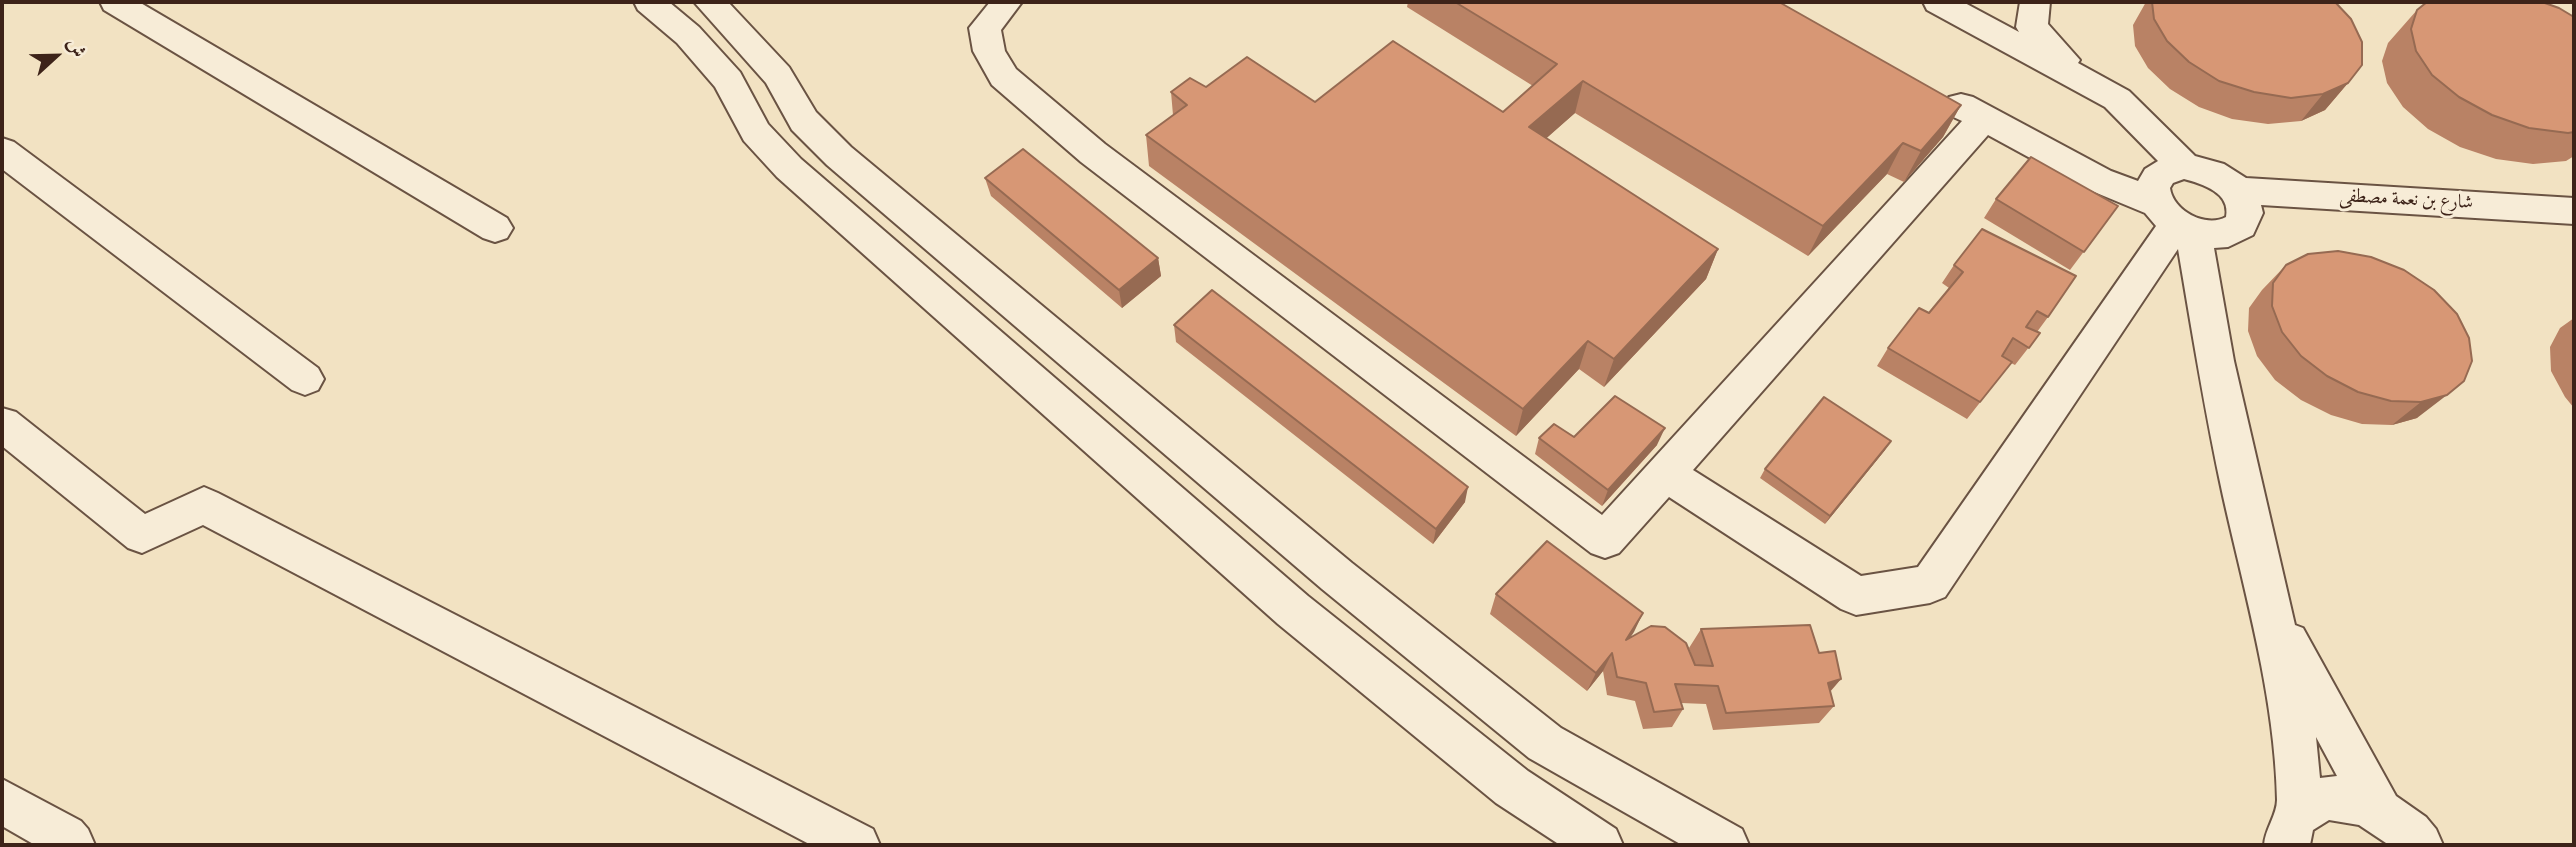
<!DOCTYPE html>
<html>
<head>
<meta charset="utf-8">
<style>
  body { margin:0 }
  #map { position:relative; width:2576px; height:847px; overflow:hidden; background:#f2e2c2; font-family:Vollkorn,Amiri,serif }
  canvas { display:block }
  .frame { position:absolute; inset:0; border:4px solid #3d2319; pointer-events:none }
  .north { position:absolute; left:21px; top:21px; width:70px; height:70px; -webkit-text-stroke:5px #f7ecd7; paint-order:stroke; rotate:68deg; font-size:19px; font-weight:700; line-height:28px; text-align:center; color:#3d2319 }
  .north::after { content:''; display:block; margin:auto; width:24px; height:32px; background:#3d2319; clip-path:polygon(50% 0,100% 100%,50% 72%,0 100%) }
</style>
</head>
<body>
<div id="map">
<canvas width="2576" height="847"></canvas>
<div class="frame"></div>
<div class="north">ش</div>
</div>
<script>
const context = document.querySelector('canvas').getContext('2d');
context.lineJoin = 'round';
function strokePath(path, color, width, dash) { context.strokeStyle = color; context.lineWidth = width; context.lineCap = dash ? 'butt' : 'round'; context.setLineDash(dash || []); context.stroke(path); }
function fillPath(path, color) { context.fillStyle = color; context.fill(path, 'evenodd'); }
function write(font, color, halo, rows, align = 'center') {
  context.font = font + ' Vollkorn,Amiri,serif'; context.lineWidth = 6; context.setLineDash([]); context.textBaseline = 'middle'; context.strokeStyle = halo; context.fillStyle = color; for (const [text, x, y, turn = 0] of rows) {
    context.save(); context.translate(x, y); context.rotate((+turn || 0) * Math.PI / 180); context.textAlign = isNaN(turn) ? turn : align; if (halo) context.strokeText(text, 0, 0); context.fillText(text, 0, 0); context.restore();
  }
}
const minor = new Path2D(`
  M100 2H139L507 218 513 228 507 238 495 242 483 238 104 10Z
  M634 2H669L699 27 740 72 768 124 801 159 1308 596 1528 771 1616 829 1623 845H1560L1496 803 1278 624 777 177 744 141 715 87 677 43 638 10Z
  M694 2H728L789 67 816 112 851 147 1352 563 1561 728 1742 829 1749 845H1682L1529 758 1322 589 827 165 792 130 766 83Z
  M990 2H1022L1001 30 1005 51 1016 69 1105 144 1602 515 1962 121 1949 115 1944 106 1949 97 1961 94 1973 97 2111 171 2138 181 2145 169 2158 161 2105 107 1927 10 1923 2H1963L2019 32 2016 27 2020 2H2050L2048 24 2080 60 2078 63 2129 91 2195 156 2224 164 2246 178 2574 198V224L2261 205 2263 213 2253 235 2228 247 2214 248 2234 361 2295 625 2303 628 2396 796 2426 817 2436 829 2443 845H2389L2359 825 2329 820 2313 830 2310 845H2264C2265 829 2277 815 2277 800 2275 697 2245 595 2223 496 2205 414 2192 331 2178 249L1945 597 1930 603 1856 615 1841 609 1669 497 1619 553 1605 558 1591 553 1081 162 992 85 973 51 969 28ZM1988 135 2087 189 2145 213 2156 226 1918 567 1861 576 1693 470ZM2184 179C2203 184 2231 193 2226 217 2206 228 2173 211 2170 188L2173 183ZM2316 737 2337 776 2320 778Z
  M2 138 14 142 318 368 324 379 318 390 305 395 292 390 2 169Z
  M2 408 16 412 145 514 204 487 218 493 873 829 880 845H811L203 525 142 553 128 548 2 446Z
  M2 779 81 821 88 829 95 845H35L2 826Z`);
const wall = new Path2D(`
  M1408 2H1779L1961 105 1943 137 1904 182 1887 174 1808 256 1575 113 1546 138 1718 249 1706 279 1604 387 1579 369 1516 436 1149 166 1146 135 1173 115 1171 92 1206 87 1315 102 1503 112 1533 86 1407 7Z
  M2146 2H2335L2348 83 2325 110 2301 121 2268 124 2232 119 2199 107 2170 89 2148 68 2135 46 2133 25Z
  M2417 10 2574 17V156L2566 161 2533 164 2496 159 2460 147 2428 129 2403 107 2387 83 2382 61 2388 43Z
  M985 178 1158 258 1161 276 1122 308 991 196Z
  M1996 199 2118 206 2070 270 1984 218Z
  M1954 265 2048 317 2037 332 2040 333 2015 365 2011 363 1967 419 1877 366 1888 348 1929 313 1949 288 1942 283Z
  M2286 265 2457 314 2417 418 2392 425 2362 424 2331 415 2301 400 2275 380 2257 356 2248 331 2249 308 2262 290Z
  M2574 318V408L2565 397 2551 371 2550 347 2560 328Z
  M1174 325 1465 502 1433 544 1176 342Z
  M1574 437 1657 445 1602 506 1535 454 1539 438Z
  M1885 450 1825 524 1760 478 1765 469Z
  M1496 594 1643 613 1629 638 1692 657 1689 648 1701 629 1819 653 1841 679 1830 692 1834 706 1819 723 1713 730 1706 704 1681 703 1683 709 1672 727 1643 729 1635 701 1607 695 1603 671 1587 691 1490 614Z`);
const shadedWall = new Path2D(`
  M1583 81 1575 113 1523 159 1529 127Z
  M2348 83 2325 110 2301 121 2323 94Z
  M1961 105 1943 137 1904 182 1921 151Z
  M1903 143 1887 174 1808 256 1823 226Z
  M1718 249 1706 279 1604 387 1614 359Z
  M1158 258 1161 276 1122 308 1119 290Z
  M1588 341 1579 369 1516 436 1523 409Z
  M2447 395 2417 418 2392 425 2421 402Z
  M1665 428 1657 445 1602 506 1608 490Z
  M1891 441 1885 450 1825 524 1830 516Z
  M1468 487 1465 502 1433 544 1436 529Z
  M1643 613 1634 632 1616 659 1626 640Z
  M1612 653 1603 671 1587 691 1596 673Z
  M1841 679 1825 697 1828 683Z`);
const building = new Path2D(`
  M1455 2H1779L1961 105 1921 151 1903 143 1823 226 1583 81 1529 127 1718 249 1614 359 1588 341 1523 409 1146 135 1187 105 1171 92 1190 78 1206 87 1247 57 1315 102 1393 41 1503 112 1557 64Z
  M2152 2H2335L2351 19 2362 42V65L2348 83 2323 94 2291 98 2254 92 2219 81 2189 62 2167 41 2154 19Z
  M2427 2H2542L2559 8 2574 17V132L2568 133 2529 128 2492 115 2459 97 2432 75 2416 51 2411 29 2417 10Z
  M1023 149 1158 258 1119 290 985 178Z
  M2031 157 2118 206 2084 252 1996 199Z
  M1982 229 2076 276 2048 317 2037 311 2026 327 2040 333 2029 348 2013 338 2002 356 2012 362 1980 402 1888 348 1919 308 1929 313 1963 272 1954 265Z
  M2338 251 2371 257 2404 270 2434 290 2457 314 2469 338 2472 361 2464 381 2447 395 2421 402 2391 401 2358 392 2327 376 2301 356 2282 332 2272 306 2273 283 2286 265 2308 254Z
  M1212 290 1468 487 1436 529 1174 325Z
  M1615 396 1665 428 1608 490 1539 438 1554 424 1574 437Z
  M1824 397 1891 441 1830 516 1765 469Z
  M1547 541 1643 613 1626 640 1651 626 1665 627 1686 643 1695 665 1713 666 1701 629 1810 625 1819 653 1835 651 1841 679 1828 683 1834 706 1726 713 1718 686 1675 684 1683 709 1654 712 1646 683 1617 677 1612 653 1596 673 1496 594Z`);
const streetNames = [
  ["شارع بن نعمة مصطفى",2406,201,3]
];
strokePath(minor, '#6a5343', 4);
fillPath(minor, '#f7ecd7');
fillPath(wall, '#b98265');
fillPath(shadedWall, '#966a52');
fillPath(building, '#d79775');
strokePath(building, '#966a52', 2);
write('19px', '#3d2319', '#f7ecd7', streetNames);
</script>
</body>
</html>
